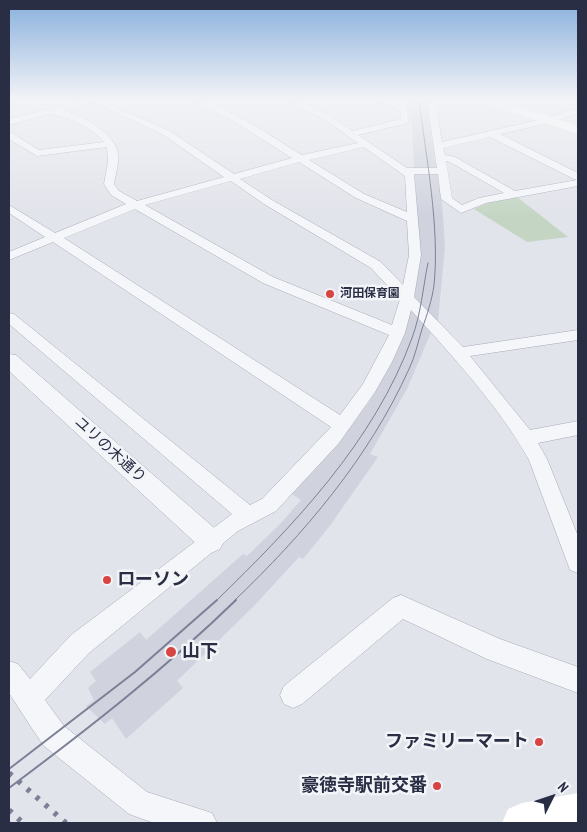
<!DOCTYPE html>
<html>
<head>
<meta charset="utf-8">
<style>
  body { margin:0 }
  #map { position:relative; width:587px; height:832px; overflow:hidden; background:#e2e4eb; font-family:"PT Sans Narrow",sans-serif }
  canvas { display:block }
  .frame { position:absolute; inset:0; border:10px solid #292e45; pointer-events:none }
  .north { position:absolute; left:527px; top:772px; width:50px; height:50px; -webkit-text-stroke:4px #f2f4f8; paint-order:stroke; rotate:49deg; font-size:14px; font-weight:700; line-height:20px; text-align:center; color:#292e45 }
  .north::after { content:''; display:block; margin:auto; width:18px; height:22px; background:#292e45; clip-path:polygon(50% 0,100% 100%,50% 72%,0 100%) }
</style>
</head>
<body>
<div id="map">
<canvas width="587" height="832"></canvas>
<div class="frame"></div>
<div class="north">N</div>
</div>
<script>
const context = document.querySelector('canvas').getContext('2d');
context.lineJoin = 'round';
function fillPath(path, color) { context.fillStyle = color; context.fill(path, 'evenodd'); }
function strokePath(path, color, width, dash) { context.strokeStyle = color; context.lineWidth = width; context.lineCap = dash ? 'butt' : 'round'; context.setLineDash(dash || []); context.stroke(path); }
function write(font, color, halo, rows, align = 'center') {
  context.font = font + ' "PT Sans Narrow","Noto Sans JP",sans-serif'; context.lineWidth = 5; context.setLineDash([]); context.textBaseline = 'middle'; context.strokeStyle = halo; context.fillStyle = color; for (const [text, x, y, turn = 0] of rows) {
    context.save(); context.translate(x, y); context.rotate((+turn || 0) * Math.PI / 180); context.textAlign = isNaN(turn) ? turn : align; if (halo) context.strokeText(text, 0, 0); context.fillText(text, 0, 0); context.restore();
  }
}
const built = new Path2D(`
  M408 100H427L436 168H414L412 123 410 122Z
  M414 173 437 174 442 201 445 247 438 321H434L414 299 421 254Z
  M414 311 432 330 407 389 370 454 378 457 329 527 303 559 299 557 254 606 177 681 183 688 126 739 112 718 105 724 86 706 94 700 88 688 96 681 90 672 140 632 146 640 243 554 247 556 280 524 301 500 290 493 338 444 369 402 390 364 410 312Z`);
const green = new Path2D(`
  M516 196 568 237 527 242 474 209 490 202Z`);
const minor = new Path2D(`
  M88 100H98L168 130 234 174 292 158 230 119 191 100C222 100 274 139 302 155L358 143 322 118 284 100C309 100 332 117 352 131L401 119 400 111 374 100H385L399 105V100H407L408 123 358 135 407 168H437L427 100H435L442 142 547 118 578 108V113L553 122 500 134 578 173V186L486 203 461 213 441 199 438 174H414L421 255 414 297 463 347 578 330V340L470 356 530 430 578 421V435L538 443 547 459 578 536V573L570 570 529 460C499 406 452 356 411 310L405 333 392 362 375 392 339 443 276 511 238 531 89 653 45 700 64 726 147 792 212 813 217 823H154L129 814 44 746 33 730 9 693V661L18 664 30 679 71 635 232 514 9 324V313L14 314 250 505 262 499 331 427 53 242 9 260V252L45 237 9 213V205L55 233 126 204 111 195 104 184 108 162 107 147 37 156 9 139V132L12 133 39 150 104 142C90 125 68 118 48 113V109C69 106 110 129 117 149 120 160 116 173 114 184L119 191 137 201 224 177 162 134ZM490 137 574 179 577 180 515 191 455 157 445 155 443 148ZM364 147 405 176 407 212 364 194 309 160ZM446 161 450 162 504 193 479 198 462 205 452 198ZM299 162 356 198 407 221 409 255 403 285 381 262 272 200 240 179ZM231 181 264 204 371 268 400 299 392 325 273 277 145 205ZM135 209 263 283 389 335 363 384 340 415 64 238Z
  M401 595 500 639 578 667V693L487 659 403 619 302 704 293 708 284 704 280 695 284 686 393 598Z`);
const tertiary = new Path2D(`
  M84 100H100L9 125V119Z
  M9 354 16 355 220 533 224 541 220 549 211 553 202 549 9 371Z`);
const secondary = new Path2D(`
  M483 100H498L578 126V134L484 102Z
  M578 793V823H502L508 809 522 803Z`);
const tramFar1 = new Path2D(`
  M216 601C294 525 374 442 412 338 421 314 423 287 428 263
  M234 601C304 534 369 458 409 369 415 357 418 342 422 329 427 315 432 300 434 285 440 228 426 157 419 100`);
const tram = new Path2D(`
  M9 769 135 672 217 600
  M9 788C88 729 165 669 236 600`);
const rail = new Path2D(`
  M9 773 66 823
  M9 810 23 823`);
const markers = [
  [330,294,5,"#d74441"],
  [107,580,5,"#d74441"],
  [171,652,6,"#d74441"],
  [539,742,5,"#d74441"],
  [437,786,5,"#d74441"]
];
const farPoinames = [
  ["河田保育園",340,294]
];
const streetNames = [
  ["ユリの木通り",110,450,42]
];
const nearPoinames = [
  ["ローソン",117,580],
  ["山下",182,652],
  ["ファミリーマート",529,742,"right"],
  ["豪徳寺駅前交番",427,786,"right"]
];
fillPath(built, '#d0d3de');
fillPath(green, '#c4d6c3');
strokePath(minor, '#a7aab6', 1);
strokePath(tertiary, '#a7aab6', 1);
fillPath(minor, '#f5f6f9');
fillPath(tertiary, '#f5f6f9');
fillPath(secondary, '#fff');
strokePath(tramFar1, '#7b8096', 1);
strokePath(tram, '#7b8096', 2);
strokePath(rail, '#7b8096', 5.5, [4, 8]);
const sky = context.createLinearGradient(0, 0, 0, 216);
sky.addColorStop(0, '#89b0dd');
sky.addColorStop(0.46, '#f2f3f6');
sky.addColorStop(1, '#f2f3f600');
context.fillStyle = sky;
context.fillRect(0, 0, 587, 216);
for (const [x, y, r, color] of markers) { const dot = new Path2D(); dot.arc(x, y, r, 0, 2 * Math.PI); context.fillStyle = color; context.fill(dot); strokePath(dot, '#f2f4f8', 2); }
write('bold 12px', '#292e45', '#f2f4f8', farPoinames, 'left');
write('15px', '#292e45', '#f2f4f8', streetNames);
write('bold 18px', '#292e45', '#f2f4f8', nearPoinames, 'left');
</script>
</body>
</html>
